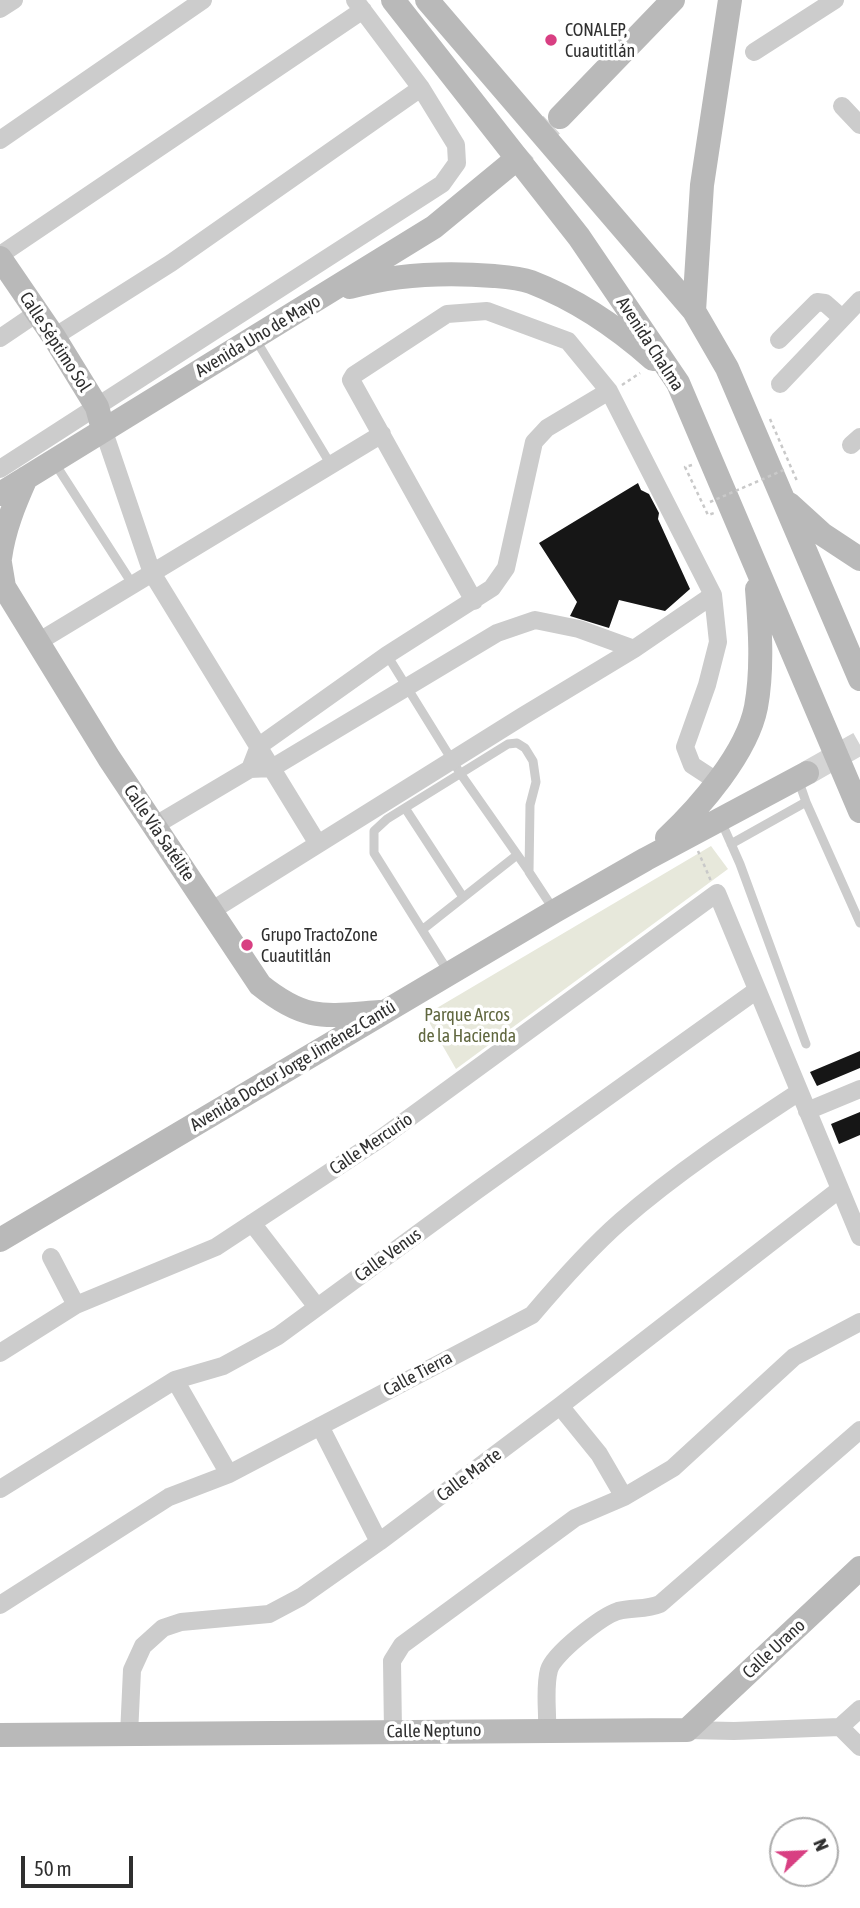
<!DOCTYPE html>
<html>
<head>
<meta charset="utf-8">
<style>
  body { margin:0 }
  #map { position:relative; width:860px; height:1908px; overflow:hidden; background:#fff; font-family:"Asap Condensed",sans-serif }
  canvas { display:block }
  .north { position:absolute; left:769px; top:1817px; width:70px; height:70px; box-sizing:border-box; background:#fff; border:2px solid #acacac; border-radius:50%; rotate:67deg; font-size:19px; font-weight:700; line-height:28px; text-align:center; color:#2f2f2f }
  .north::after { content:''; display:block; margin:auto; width:24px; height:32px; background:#d83f82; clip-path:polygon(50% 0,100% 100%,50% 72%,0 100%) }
  .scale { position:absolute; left:21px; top:1856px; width:112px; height:32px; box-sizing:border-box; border:4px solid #2f2f2f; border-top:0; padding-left:9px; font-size:21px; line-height:24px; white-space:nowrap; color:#2f2f2f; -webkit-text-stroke:5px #fff; paint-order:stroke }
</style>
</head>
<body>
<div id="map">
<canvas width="860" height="1908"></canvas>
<div class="north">N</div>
<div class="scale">50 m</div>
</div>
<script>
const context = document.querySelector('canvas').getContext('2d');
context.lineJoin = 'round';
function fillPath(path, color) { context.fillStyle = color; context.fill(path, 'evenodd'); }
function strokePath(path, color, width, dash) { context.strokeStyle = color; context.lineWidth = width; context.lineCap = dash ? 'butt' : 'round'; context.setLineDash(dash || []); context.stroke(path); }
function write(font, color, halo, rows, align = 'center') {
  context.font = font + ' "Asap Condensed",sans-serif'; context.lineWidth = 7; context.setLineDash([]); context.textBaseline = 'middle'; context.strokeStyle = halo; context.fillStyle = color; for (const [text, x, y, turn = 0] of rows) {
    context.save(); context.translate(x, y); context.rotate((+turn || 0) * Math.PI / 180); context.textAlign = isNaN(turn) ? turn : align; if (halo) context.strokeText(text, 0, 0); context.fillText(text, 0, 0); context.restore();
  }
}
const green = new Path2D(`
  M711 846 728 869 456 1069 425 1015Z`);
const building = new Path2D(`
  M638 483 641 490 649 494 659 513 658 519 690 589 665 611 619 600 609 628 570 616 577 602 539 543Z
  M860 1051V1068L817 1086 810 1072Z
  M860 1112V1135L839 1144 831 1124Z`);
const secondaryTunnel = new Path2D(`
  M508 166 560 117
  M807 773 860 743`);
const path = new Path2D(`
  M622 385 640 373
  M770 419 797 481
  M692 465 685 467 708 515 714 513
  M698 851 711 881`);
const lane = new Path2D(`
  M256 340 331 465
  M54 462 133 585
  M387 655 460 773 528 870
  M806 802 860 923
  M405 808 463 897
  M721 821 740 864 806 1044
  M731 844 806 802 798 779
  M422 930 517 855
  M449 973 374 853V831L387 819 508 744 517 743 525 748 533 761 536 782 530 805 529 872 554 910`);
const street = new Path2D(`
  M0 9 14 0
  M754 52 835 0
  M842 106 860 125
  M0 140 203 0
  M0 255 363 10
  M54 337 171 263 421 88
  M0 338 37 313
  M779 340 817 302 825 303 842 318
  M780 384 860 300
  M103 429 152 573 318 844
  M851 445 860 437
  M0 469 442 184 457 163 456 145 421 88 355 0
  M474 601 351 380 354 375 447 314 487 311 568 341 609 391 713 595 718 642 707 685 685 747 692 765 718 782
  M38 642 382 434
  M250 769 259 746 387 655 492 588 506 568 534 442 547 428 609 391
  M154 826 250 769 272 768 497 633 535 620 579 629 634 649
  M211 911 523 716 634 649 713 595
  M807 1111 860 1089
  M252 1223 317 1307
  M51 1257 76 1305
  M0 1353 76 1305 216 1247 383 1137 717 893 860 1237
  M175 1380 229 1474
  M560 1406 599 1454 624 1497
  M320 1426 379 1542
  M0 1489 175 1380 223 1366 278 1336 476 1191 757 990
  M0 1605 169 1497 229 1474 532 1315C560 1282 589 1249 621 1221 676 1173 738 1132 799 1092
  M840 1727 860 1709
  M547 1730C548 1711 544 1688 549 1670 553 1654 602 1616 618 1611 632 1607 646 1610 660 1604L860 1430
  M687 1730 734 1731 840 1727 860 1747
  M393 1732 392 1661 402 1645 575 1518 624 1497 673 1468 794 1357 860 1322
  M129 1735 132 1670 143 1646 163 1628 181 1622 269 1614 301 1597 379 1542 560 1406 840 1189`);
const secondary = new Path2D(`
  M393 0 579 237 678 383 860 811
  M427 0 694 311 727 368 860 679
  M560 117 673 0
  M0 258 54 337 97 407 103 429
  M350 287C397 274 446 272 494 276 506 277 520 278 531 282 575 299 618 328 653 359
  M694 311 702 185 730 0
  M0 494 434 227 508 166
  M789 504 822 534 860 559
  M0 558C4 529 14 505 26 478
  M0 563 4 587 109 758 260 985C306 1022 325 1016 380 1012
  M667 838C700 807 747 753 756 707 763 669 760 627 757 589
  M0 1240 555 911 646 859 807 773
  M0 1735 687 1730 860 1568`);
const pathBridge = new Path2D(`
  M710 502 786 469`);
const markers = [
  [551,40,7,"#d83f82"],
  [247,945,7,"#d83f82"]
];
const poiNames = [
  ["CONALEP,",565,30],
  ["Cuautitlán",565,51],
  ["Grupo TractoZone",261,935],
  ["Cuautitlán",261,956]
];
const streetNames = [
  ["Avenida Uno de Mayo",258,336,-31],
  ["Calle Séptimo Sol",55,342,57],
  ["Avenida Chalma",650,344,57],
  ["Calle Vía Satélite",159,833,56],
  ["Avenida Doctor Jorge Jiménez Cantú",293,1066,-31],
  ["Calle Mercurio",371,1144,-34],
  ["Calle Venus",388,1255,-36],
  ["Calle Tierra",418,1374,-28],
  ["Calle Marte",469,1475,-37],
  ["Calle Urano",774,1649,-43],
  ["Calle Neptuno",434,1731,-1]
];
const parkNames = [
  ["Parque Arcos",467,1015],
  ["de la Hacienda",467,1036]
];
fillPath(green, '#e7e8db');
fillPath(building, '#161616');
strokePath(secondaryTunnel, '#d5d5d5', 24, [24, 12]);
strokePath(path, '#c9c9c9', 2.5, [3.5, 3.5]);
strokePath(lane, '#ccc', 9);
strokePath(street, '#ccc', 18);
strokePath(secondary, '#b9b9b9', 24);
strokePath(pathBridge, '#c9c9c9', 2.5, [3.5, 3.5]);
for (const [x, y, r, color] of markers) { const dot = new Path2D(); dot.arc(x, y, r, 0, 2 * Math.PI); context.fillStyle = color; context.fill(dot); strokePath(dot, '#fff', 2.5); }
write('18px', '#2f2f2f', '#fff', poiNames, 'left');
write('18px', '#2f2f2f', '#fff', streetNames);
write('18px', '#616840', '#fff', parkNames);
</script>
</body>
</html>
